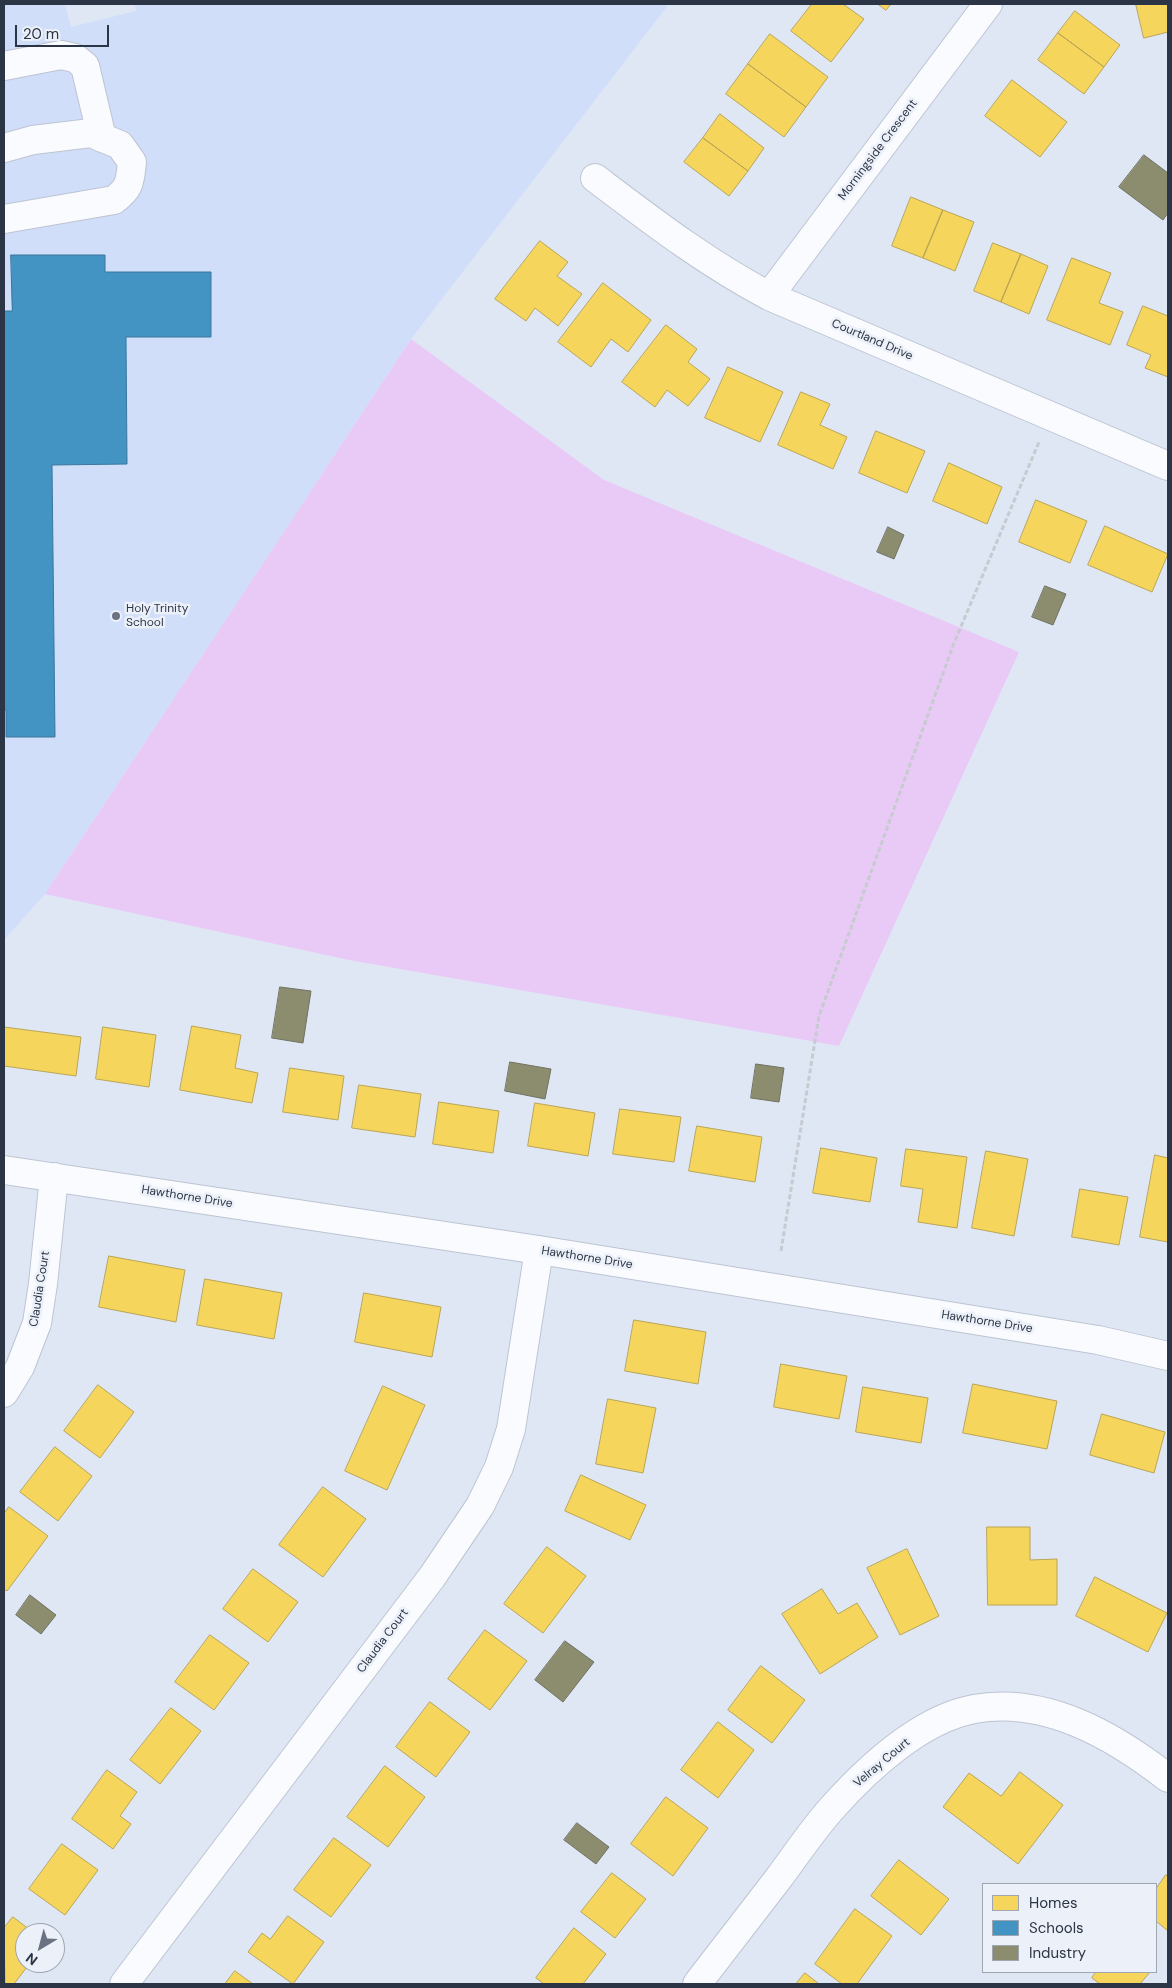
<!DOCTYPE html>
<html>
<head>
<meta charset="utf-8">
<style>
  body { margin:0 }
  #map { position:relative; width:1172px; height:1988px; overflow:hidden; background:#dfe7f5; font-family:"DM Sans",sans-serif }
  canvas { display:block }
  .frame { position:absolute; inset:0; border:5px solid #2c3545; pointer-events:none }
  .legend { position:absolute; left:982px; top:1883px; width:175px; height:90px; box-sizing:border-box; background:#ecf1f9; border:1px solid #9fa6b1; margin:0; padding:6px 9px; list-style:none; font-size:15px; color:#2c3545 }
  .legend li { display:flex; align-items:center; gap:10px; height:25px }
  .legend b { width:25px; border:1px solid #9fa6b1 }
  .north { position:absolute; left:15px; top:1923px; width:50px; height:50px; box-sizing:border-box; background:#ecf1f9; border:1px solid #9fa6b1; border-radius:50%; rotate:217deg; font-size:14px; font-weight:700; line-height:20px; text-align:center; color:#2c3545 }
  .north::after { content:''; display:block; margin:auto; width:18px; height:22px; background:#6b7383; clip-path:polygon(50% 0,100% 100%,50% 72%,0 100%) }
  .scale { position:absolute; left:15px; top:25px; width:94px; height:22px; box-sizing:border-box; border:2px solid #2c3545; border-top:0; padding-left:6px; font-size:15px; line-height:18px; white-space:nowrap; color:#2c3545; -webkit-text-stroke:4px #ecf1f9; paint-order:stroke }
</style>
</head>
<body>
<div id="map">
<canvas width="1172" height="1988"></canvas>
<div class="frame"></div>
<ul class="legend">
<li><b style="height:14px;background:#f6d55c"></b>Homes</li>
<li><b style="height:14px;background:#4393c3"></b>Schools</li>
<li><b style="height:14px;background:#8c8c6e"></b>Industry</li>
</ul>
<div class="north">N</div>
<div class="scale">20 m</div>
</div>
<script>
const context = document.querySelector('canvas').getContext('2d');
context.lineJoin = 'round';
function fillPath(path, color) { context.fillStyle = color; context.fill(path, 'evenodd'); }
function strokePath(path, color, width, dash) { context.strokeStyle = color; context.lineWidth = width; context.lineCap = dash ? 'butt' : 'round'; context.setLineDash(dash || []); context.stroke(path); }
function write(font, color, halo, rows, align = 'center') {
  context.font = font + ' "DM Sans",sans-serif'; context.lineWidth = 5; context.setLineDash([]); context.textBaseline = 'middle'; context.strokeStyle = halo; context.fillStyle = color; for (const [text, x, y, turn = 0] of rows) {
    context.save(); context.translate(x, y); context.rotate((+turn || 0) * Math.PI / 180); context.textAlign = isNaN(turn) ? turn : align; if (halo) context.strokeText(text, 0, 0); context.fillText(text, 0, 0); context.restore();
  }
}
const built = new Path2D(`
  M4 4H65L71 27 136 11 135 4H669L411 339 45 894 4 940Z`);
const green = new Path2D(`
  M411 339 604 480 1019 652 839 1046 349 960 45 894Z`);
const homes = new Path2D(`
  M812 4H843L864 19 831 62 791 31Z
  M878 4H891L886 10Z
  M1136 4H1168V32L1144 38Z
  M1075 11 1120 45 1104 67 1058 33Z
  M1058 33 1104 67 1084 94 1038 60Z
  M770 34 828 77 806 107 748 64Z
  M748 64 806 107 784 137 726 94Z
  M1012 80 1067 122 1040 157 985 116Z
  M720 114 764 148 748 171 703 138Z
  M703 138 748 171 729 196 684 162Z
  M911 197 943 210 923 258 892 246Z
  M943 210 974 222 955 271 923 258Z
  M540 241 568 262 557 276 582 294 558 326 535 308 526 321 495 299Z
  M993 243 1021 254 1001 302 974 291Z
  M1021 254 1048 266 1029 314 1001 302Z
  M1072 258 1111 273 1099 303 1123 312 1110 345 1047 320Z
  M603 283 651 320 628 352 611 339 591 367 558 342Z
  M1143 306 1168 316V377L1145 368 1151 355 1127 345Z
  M666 325 697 349 688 362 710 379 688 406 667 390 655 407 622 382Z
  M728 367 783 392 760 442 705 418Z
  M801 392 830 404 820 425 847 437 833 469 778 445Z
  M876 431 925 451 907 493 859 473Z
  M949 463 1002 487 987 524 933 501Z
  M1036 500 1087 521 1070 563 1019 542Z
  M1105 526 1168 554 1152 592 1088 565Z
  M192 1026 241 1035 235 1068 258 1073 252 1103 180 1090Z
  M4 1027 81 1037 76 1076 4 1066Z
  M103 1027 156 1035 149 1087 96 1079Z
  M290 1068 344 1076 338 1120 283 1112Z
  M359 1085 421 1094 415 1137 352 1128Z
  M439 1102 499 1111 493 1153 433 1144Z
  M535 1103 595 1113 588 1156 528 1146Z
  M620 1109 681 1117 674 1162 613 1154Z
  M697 1126 762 1137 755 1182 689 1171Z
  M821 1148 877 1158 870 1202 813 1193Z
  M906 1149 967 1157 957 1228 918 1222 923 1189 901 1186Z
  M986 1151 1028 1159 1014 1236 972 1228Z
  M1155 1155 1168 1158V1242L1140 1237Z
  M1080 1189 1128 1197 1119 1245 1072 1237Z
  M109 1256 185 1270 176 1322 99 1307Z
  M205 1279 282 1293 274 1339 197 1325Z
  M364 1293 441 1307 432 1357 355 1342Z
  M634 1320 706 1332 698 1384 625 1371Z
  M781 1364 847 1376 839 1419 774 1407Z
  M973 1384 1057 1401 1047 1449 963 1433Z
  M98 1385 134 1412 100 1458 64 1431Z
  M383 1386 425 1405 387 1490 345 1471Z
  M863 1387 928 1398 921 1443 856 1432Z
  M608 1399 656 1408 643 1473 596 1464Z
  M1102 1414 1165 1432 1154 1473 1090 1455Z
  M55 1447 92 1476 58 1521 20 1492Z
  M581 1475 646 1505 630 1540 565 1511Z
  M323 1487 366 1519 323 1577 279 1545Z
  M9 1507 48 1536 7 1591 4 1589V1514Z
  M987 1527H1030V1560L1057 1559V1605H988Z
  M547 1547 586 1576 543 1633 504 1604Z
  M907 1549 939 1616 900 1635 867 1568Z
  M253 1569 298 1602 268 1642 223 1609Z
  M1095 1577 1167 1613 1148 1652 1076 1616Z
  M822 1589 838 1614 857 1603 878 1637 820 1674 782 1614Z
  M485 1630 527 1661 490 1710 448 1679Z
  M210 1635 249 1663 214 1710 175 1682Z
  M761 1666 805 1700 772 1743 728 1710Z
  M430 1702 470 1732 436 1777 396 1747Z
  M171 1708 201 1731 160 1784 130 1760Z
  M718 1722 754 1750 718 1798 681 1770Z
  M385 1766 425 1797 388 1847 347 1817Z
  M107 1770 137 1792 120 1816 131 1824 113 1849 72 1819Z
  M1020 1772 1063 1805 1018 1864 943 1807 969 1773 1001 1796Z
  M666 1797 708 1828 673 1876 631 1844Z
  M334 1838 371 1865 331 1917 294 1890Z
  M62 1844 98 1870 65 1915 29 1889Z
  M899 1860 949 1899 921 1935 871 1896Z
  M612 1873 646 1899 615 1938 581 1912Z
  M1166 1875 1168 1876V1931L1156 1921V1889Z
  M855 1909 892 1936 857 1984H842L815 1964Z
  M288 1916 324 1942 293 1984 248 1952 262 1933 270 1939Z
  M13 1917 34 1933H25V1963H30L14 1984H5L4 1928Z
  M574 1928 606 1954 583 1984H544L536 1978Z
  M235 1971 253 1984H225Z
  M1096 1972H1150L1140 1984H1100L1092 1978Z
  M805 1973 819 1984H796Z`);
const schools = new Path2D(`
  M11 255H105V272H211V337H126L127 464 52 465 55 737H6V710H4V311H12Z`);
const industry = new Path2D(`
  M1144 155 1168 173V213L1163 220 1119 187Z
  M888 527 904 535 894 559 877 552Z
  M1045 586 1066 594 1053 625 1032 617Z
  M280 987 311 991 303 1043 272 1038Z
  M510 1062 551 1069 545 1099 505 1091Z
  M756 1064 784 1068 779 1102 751 1098Z
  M30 1595 56 1615 41 1634 16 1615Z
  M565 1641 594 1662 563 1702 535 1680Z
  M577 1823 609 1847 596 1864 564 1840Z`);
const path = new Path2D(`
  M781 1251 819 1016 954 643 1039 442`);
const minor = new Path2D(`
  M4 66 61 55 75 58 85 66 102 138
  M4 148 33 140 91 133 120 145 132 162C130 182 130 188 114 200L4 219
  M595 178C652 221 705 262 769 296L1168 466
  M769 296 988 4
  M4 1170 539 1250 1098 1340 1168 1356
  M4 1393 20 1367 37 1323 43 1284 54 1177
  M124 1984 432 1577 480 1506 499 1467 511 1429 539 1250
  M697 1984C724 1949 751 1914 778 1879 796 1855 813 1829 833 1807 868 1768 921 1719 974 1709 1046 1696 1114 1736 1168 1778`);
const markers = [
  [116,616,5,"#6b7383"]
];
const streetNames = [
  ["Morningside Crescent",878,150,-53],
  ["Courtland Drive",872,340,23],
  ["Hawthorne Drive",187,1197,9],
  ["Hawthorne Drive",587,1258,9],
  ["Claudia Court",40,1289,-81],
  ["Hawthorne Drive",987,1322,9],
  ["Claudia Court",383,1641,-53],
  ["Velray Court",882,1763,-40]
];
const poiNames = [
  ["Holy Trinity",126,609],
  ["School",126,623]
];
fillPath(built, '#d0defa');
fillPath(green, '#e9caf6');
fillPath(homes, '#f6d55c');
strokePath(homes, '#b9a555', 1);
fillPath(schools, '#4393c3');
strokePath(schools, '#3c779d', 1);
fillPath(industry, '#8c8c6e');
strokePath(industry, '#6f7262', 1);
strokePath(minor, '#bdc4d2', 30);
strokePath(path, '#c7cad0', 3, [5, 2.5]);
strokePath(minor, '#fafbfe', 28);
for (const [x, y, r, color] of markers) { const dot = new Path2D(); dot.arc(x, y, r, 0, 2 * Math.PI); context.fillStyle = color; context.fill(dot); strokePath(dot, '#ecf1f9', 2); }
write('12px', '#2c3545', '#ecf1f9', streetNames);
write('12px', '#2c3545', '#ecf1f9', poiNames, 'left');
</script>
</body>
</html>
